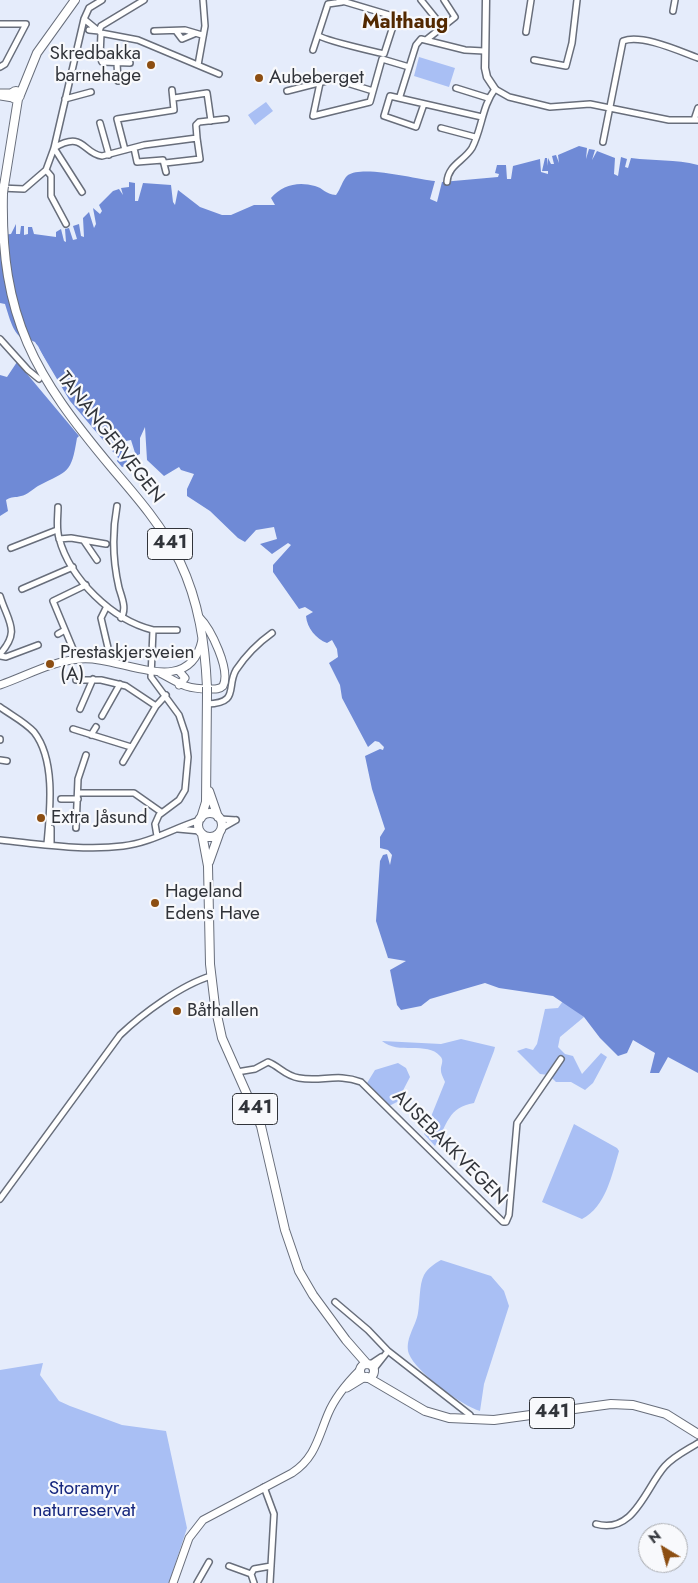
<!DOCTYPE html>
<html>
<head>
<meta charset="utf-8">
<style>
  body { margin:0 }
  #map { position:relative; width:698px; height:1583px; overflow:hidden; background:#e5ecfb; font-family:Jost,sans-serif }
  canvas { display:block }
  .north { position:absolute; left:638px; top:1523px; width:50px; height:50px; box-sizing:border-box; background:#f8f9fc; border:1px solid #a8aaae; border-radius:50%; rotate:323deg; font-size:14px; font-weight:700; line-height:20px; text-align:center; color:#31343a }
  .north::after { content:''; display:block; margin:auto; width:18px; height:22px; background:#8c4e12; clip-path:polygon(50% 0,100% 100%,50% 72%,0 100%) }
</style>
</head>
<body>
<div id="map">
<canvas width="698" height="1583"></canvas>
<div class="north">N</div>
</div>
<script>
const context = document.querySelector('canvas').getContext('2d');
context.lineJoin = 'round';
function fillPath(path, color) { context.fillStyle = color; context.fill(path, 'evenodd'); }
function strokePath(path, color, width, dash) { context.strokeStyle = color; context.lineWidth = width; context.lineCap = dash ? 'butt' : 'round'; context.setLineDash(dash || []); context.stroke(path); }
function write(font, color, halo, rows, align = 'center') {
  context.font = font + ' Jost,sans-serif'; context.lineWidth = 4.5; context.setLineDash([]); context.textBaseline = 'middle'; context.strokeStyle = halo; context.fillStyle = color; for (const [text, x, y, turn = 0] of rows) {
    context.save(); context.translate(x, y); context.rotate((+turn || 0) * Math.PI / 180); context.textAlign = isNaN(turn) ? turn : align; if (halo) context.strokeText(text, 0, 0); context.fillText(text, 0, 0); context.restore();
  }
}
const green = new Path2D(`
  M419 57 455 68 449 87 414 76Z
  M266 102 273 111 255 125 248 115Z
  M563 1001 584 1017 560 1037 558 1047 565 1054 573 1056 582 1074 601 1053 607 1057 593 1083 585 1090 571 1082H556L549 1075 540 1074 517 1051 526 1048 533 1050 537 1044 545 1009 558 1008Z
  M461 1039 495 1047 494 1051 474 1103C448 1107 447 1125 435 1146L424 1134 445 1082C444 1079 441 1074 441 1071 440 1065 445 1061 440 1056 427 1041 398 1055 382 1041L441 1044Z
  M398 1063 406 1068 410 1077 397 1102 389 1106 367 1083 375 1070Z
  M574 1124 617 1148 619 1151C612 1174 606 1207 582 1219L542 1202Z
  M441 1260 491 1276 504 1291 509 1306 484 1384 480 1411C462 1406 416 1372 409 1354 404 1340 416 1326 418 1313 420 1302 419 1285 424 1275 428 1268 434 1264 441 1260Z
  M43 1363 40 1375 59 1401 70 1406 122 1425 166 1431 187 1528 169 1583H0V1370Z`);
const water = new Path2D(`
  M579 146 587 148 586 159 589 149 595 150 592 160 597 151 615 158 614 174 618 176 621 157 627 159 625 167 628 168 631 158C654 161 675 159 698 165V1073L668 1057 659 1073H650L655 1053 633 1040 627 1053 618 1056 600 1038 584 1017 553 996 499 988 485 983 430 999 421 1006 401 1010 397 1005 390 970 406 961 388 958 376 921 380 861 383 855 387 854 390 865 392 855 388 850 380 848V837L385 829 372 789 365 756 380 749 383 750 384 747 379 742 375 741 368 747 342 698 340 685 329 663 338 657 337 649 332 640 327 643C316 639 307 628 306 616L313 612 305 607 299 609 273 572V565L291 545 288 543 272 554 260 544 277 539 274 527 256 530 245 542 238 538 210 511 187 496V489L194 474 181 470 179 467 164 476 147 460 145 427 140 438V454L136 456 131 440 126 441 127 465 122 467 65 400 38 346 34 342C14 342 10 319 5 304L0 303V235L11 234 16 224V234H20L21 226H24V235L28 234V227H32L34 234 56 237V232L61 229 64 241 66 242 65 229 69 228 73 240 77 239 73 226 79 224 81 236 84 237 83 218 89 212 94 228 96 224 93 208 100 214 102 211 99 205 113 191 119 189 123 195 121 188 129 187V182L135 183V201H138L143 183 171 185 173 202 175 205 178 190 200 207 222 215H231L254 205H275L271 198C282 185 298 181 315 186 323 188 325 194 336 195 341 189 342 180 348 175 363 165 416 179 435 181L430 199 437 202 442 182 498 177 499 174 495 173 497 165H506L507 179H511L513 166 540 159 541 172 548 174V171H542L545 158H547L548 166V158L551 164H554L552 156 556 155 559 163 558 155Z
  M17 362 79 436 77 438C71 474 69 470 38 486 33 489 27 495 21 496 15 498 12 496 6 500L8 511 0 516V375L7 377Z`);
const pier = new Path2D(`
  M21 336 35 342 70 401 119 459 114 463 63 402 36 347 21 341Z`);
const minor = new Path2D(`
  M102 0 89 8 84 19 101 33 138 40 219 74
  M421 0 442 26
  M673 11 675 0
  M0 24H26L5 64 0 67
  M89 30 99 31 101 26 144 0
  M154 31 185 30 202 35
  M176 31 182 39 194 34
  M526 32 531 0
  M101 33 100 57 102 62 130 63
  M318 35C322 40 372 51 384 54L396 17 339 0
  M426 40 455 17 444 0
  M313 50 328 4 342 2
  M534 60 566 66 572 43 577 0
  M117 63 118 81
  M198 65 205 26 203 0
  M320 83 313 116 370 102 382 59 409 67
  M456 88 488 98
  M287 91 334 79 373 91
  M400 96 416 45 421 39 465 50 484 51
  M174 98 207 93 211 121
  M65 99 91 92
  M424 104 416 127 384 116 390 96 482 117
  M694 120 698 108
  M100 123 109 155
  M441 128 475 137
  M603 142 623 41C642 34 679 51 698 58
  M134 148 137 162 163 160 166 172
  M125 150 117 119 174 110 172 90
  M165 163 200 159 197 138
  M46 170 51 176V196L66 224
  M447 182C448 165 464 161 472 148 482 129 482 106 495 89L509 97 550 107 590 104 669 120H698
  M0 188 24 189 46 170 54 148 84 19
  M82 192 54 148C84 130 83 154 102 156L144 145 197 138 196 125 199 122 226 119
  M0 339 28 370 39 379
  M117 506C112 533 113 562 119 588 122 598 127 609 121 618
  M58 507C58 517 56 528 59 538 70 579 112 620 153 630L151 677 179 715 185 733 188 757 185 790 179 800 159 815 155 824 157 836
  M59 539 71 538 106 544
  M84 541 97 560
  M11 548 57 530
  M22 589 73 567
  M0 596C8 622 21 631 0 654
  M106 608 101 618 109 652
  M153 630H177
  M58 634 65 630
  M73 649 53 601 86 585
  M0 656 6 657 38 645
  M76 680H101L126 686 156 706
  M207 704C240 703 226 687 236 670 246 655 258 643 272 633
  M0 707C11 715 25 722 34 732 56 760 50 811 47 844
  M80 709 93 679
  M102 716 120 684
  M73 729 131 747
  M91 735 96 727
  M0 740V739
  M0 760 7 761
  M123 762 156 706 166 695
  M78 793H134L161 812
  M61 799H78
  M220 819 236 820
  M51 828V845
  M76 828 78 779 86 755
  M222 828 236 820
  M178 829 200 831
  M0 840C40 844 83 851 123 846 150 843 174 828 200 820
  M237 1072 255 1069 268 1062C279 1066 285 1076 299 1078 321 1082 338 1073 361 1082L503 1222H506L509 1215 517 1123 561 1059
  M0 1199 120 1035C142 1014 181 985 211 976
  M335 1302 368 1330 388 1351 470 1415
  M369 1365 381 1357
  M373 1370 388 1351
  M264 1487 274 1514 270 1583
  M596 1524C634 1535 646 1487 665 1466 674 1456 687 1450 698 1443
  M229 1566 251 1574
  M197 1583 209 1562
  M254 1583 251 1574 254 1569 271 1566`);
const tertiary = new Path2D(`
  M486 0 485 68 487 77 495 89`);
const secondary = new Path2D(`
  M0 93H13
  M0 96 13 98
  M179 671 185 678 179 685
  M160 673C179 683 185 689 208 689 214 689 219 690 223 686 231 670 211 629 199 617
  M0 685C26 676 52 661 80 659 120 655 189 701 202 640
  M347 1388 365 1377
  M173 1583 189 1538 203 1520 292 1473C315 1458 318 1438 328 1414 335 1397 347 1383 360 1370`);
const primary = new Path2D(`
  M12 95a4 4 0 1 1 8 0a4 4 0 1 1-8 0Z
  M20 95 37 53 75 0
  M4 186 18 99
  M3 193C0 319 35 376 112 468 137 497 163 527 180 562 199 602 205 644 207 687
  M209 791 218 817
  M198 825a12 12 0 1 1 24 0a12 12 0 1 1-24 0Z
  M201 818 206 802 207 694
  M202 834 208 866 210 964 215 1006 222 1038 261 1126 285 1230 299 1271 313 1295 346 1340 367 1364
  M209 862 219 834
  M360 1371a7 7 0 1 1 14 0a7 7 0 1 1-14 0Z
  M367 1377 425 1411 449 1418 494 1420 611 1404 633 1405 666 1414 698 1434`);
const primaryBridge = new Path2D(`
  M3 193 4 186
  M207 687V694`);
const markers = [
  [151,65,5,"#8c4e12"],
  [259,78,5,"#8c4e12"],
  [50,664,5,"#8c4e12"],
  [41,818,5,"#8c4e12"],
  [155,903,5,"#8c4e12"],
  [177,1011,5,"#8c4e12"]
];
const shields = [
  [170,544,45],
  [255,1109,45],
  [552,1413,45]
];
const shieldNames = [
  ["441",170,544],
  ["441",255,1109],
  ["441",552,1413]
];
const poiNames = [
  ["Skredbakka",141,54,"right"],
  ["barnehage",141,76,"right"],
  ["Aubeberget",269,78],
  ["Prestaskjersveien",60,653],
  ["(A)",60,675],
  ["Extra Jåsund",51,818],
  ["Hageland",165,892],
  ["Edens Have",165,914],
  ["Båthallen",187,1011]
];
const streetNames = [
  ["TANANGERVEGEN",110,438,52],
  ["AUSEBAKKVEGEN",449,1148,45]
];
const parkNames = [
  ["Storamyr",84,1489],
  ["naturreservat",84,1511]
];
const neighbourhoodNames = [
  ["Malthaug",405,23]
];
fillPath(green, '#a9bff4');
fillPath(water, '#6f8ad6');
fillPath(pier, '#e5ecfb');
strokePath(minor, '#686e7b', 8);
strokePath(tertiary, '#686e7b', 9);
strokePath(secondary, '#686e7b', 9);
strokePath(primary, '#686e7b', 10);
strokePath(minor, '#fff', 5);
strokePath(tertiary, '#fff', 6);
strokePath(secondary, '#fff', 7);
strokePath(primary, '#fff', 8);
strokePath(primaryBridge, '#686e7b', 10, []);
strokePath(primaryBridge, '#fff', 8);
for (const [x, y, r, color] of markers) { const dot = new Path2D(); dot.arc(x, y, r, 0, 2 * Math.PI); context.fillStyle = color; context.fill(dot); strokePath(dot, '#f8f9fc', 2); }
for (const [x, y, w] of shields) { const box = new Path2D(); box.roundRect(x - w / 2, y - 15.5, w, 31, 4); context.fillStyle = '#f8f9fc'; context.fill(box); strokePath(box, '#31343a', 1); }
write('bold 18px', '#31343a', null, shieldNames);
write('19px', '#31343a', '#f8f9fc', poiNames, 'left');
write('19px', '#31343a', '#f8f9fc', streetNames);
write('19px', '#16277e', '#f8f9fc', parkNames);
write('bold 20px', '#532900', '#f8f9fc', neighbourhoodNames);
</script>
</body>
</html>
